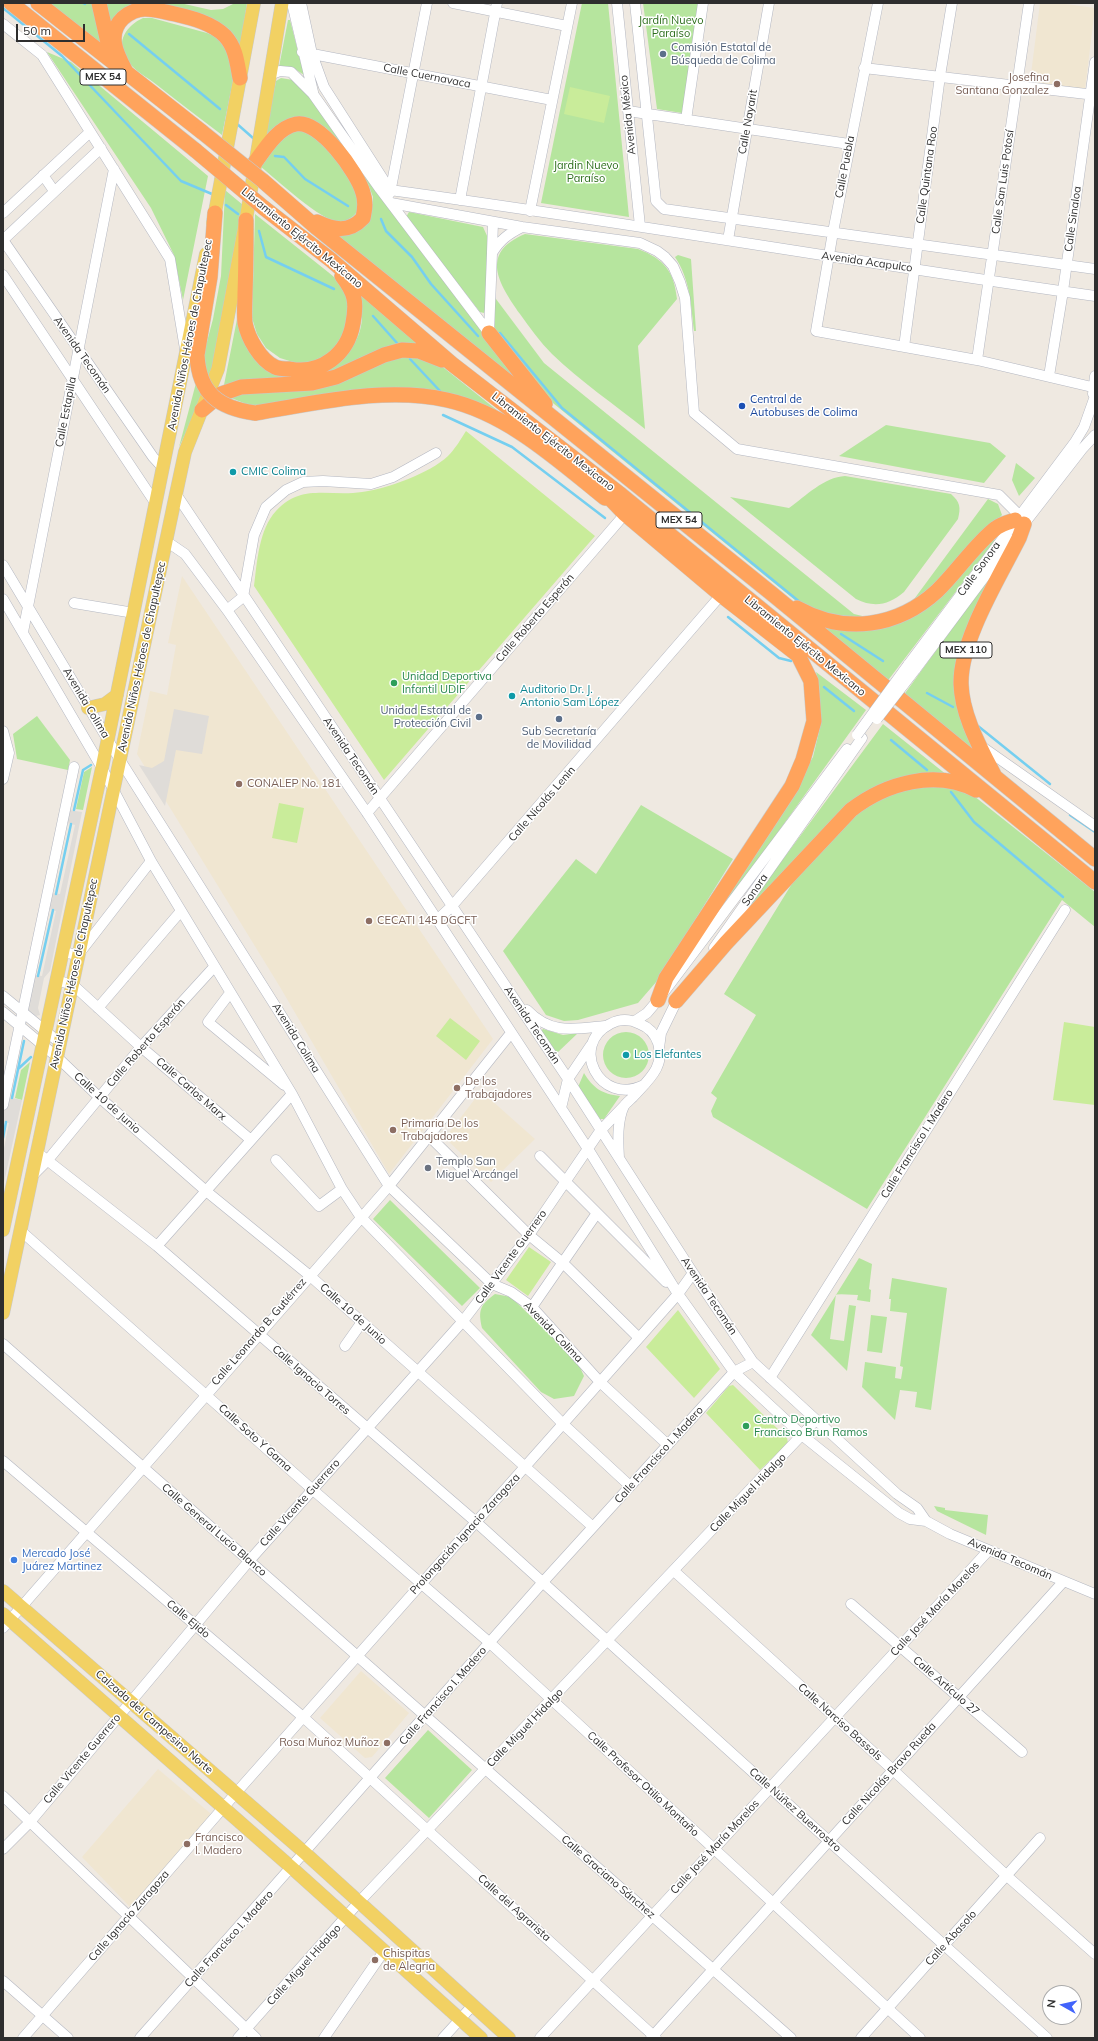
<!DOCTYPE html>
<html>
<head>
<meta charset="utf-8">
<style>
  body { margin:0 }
  #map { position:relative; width:1098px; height:2041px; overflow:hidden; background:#efe9e1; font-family:Mulish,sans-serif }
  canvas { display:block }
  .frame { position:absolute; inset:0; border:4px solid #2e2e2e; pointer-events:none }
  .north { position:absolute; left:1042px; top:1985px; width:40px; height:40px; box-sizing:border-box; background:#fff; border:1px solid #ababab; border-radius:50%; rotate:278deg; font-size:11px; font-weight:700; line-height:16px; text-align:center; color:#2e2e2e }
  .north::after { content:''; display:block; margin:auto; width:14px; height:18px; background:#4264fb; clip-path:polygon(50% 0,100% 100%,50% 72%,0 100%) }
  .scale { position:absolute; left:16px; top:24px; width:69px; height:18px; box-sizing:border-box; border:2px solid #2e2e2e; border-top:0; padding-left:5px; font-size:12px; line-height:14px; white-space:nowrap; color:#2e2e2e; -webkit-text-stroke:3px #fff; paint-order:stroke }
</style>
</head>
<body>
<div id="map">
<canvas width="1098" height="2041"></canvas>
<div class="frame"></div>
<div class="north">N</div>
<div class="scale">50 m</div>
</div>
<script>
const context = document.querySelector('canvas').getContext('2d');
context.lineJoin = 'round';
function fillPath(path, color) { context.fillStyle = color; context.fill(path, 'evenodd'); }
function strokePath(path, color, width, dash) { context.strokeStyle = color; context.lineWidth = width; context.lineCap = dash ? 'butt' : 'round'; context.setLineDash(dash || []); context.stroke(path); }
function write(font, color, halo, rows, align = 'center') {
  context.font = font + ' Mulish,sans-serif'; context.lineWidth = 3; context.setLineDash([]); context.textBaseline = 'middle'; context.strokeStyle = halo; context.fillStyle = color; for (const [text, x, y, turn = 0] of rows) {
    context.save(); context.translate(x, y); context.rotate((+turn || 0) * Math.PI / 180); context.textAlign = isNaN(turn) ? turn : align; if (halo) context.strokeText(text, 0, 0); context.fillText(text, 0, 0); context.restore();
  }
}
const education = new Path2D(`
  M1040 3H1058L1095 8 1085 89 1030 82Z
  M182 576 493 1039 389 1174 280 987 137 754 150 691 167 695 176 645 168 643Z
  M481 1091 535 1139 491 1182 445 1138Z
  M361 1671 409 1713 372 1757 365 1758 320 1718Z
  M158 1769 210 1813 211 1816 130 1907 82 1857Z`);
const green = new Path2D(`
  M47 3H95L106 50Z
  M103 3H180L211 10 223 9 235 3H247L240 50 237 44 149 3 111 37Z
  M582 3H608L629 217 541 203Z
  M643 3H699L682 113 657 109Z
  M143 18H152L207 33 217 37 224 44 233 70V81L222 135C200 118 178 102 157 85 147 77 133 70 126 59 115 42 127 25 143 18Z
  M288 20H290L304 75 292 67H279Z
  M47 52 71 62 208 176 183 300 174 255 151 208Z
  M281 78 293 80 310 98 523 387 334 233 372 206 373 197 368 184 326 128 309 119 263 145 276 81Z
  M297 129 317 137 359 189 358 211C354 216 348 221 340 222 323 223 276 179 261 167L280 140Z
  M225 190 243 205 213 364 201 401 179 447 213 319 221 276Z
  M409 212 483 227 488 238 486 308 484 313 480 312 406 217Z
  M255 214 328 272 340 282 347 296 348 328 329 355 313 362 296 363 280 358 266 348 257 334 252 318Z
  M525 234 638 249C664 259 674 271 677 299L638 346 645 429C615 405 580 381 552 354 540 342 530 328 520 314 499 284 479 253 525 234Z
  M678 255 691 259 696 331H694C691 305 690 279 675 257Z
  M358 289 423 346 325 376 223 390 241 299 269 367 341 360C363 338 366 319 358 289Z
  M493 295 544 363 854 614 875 619 836 617 801 605 548 399 492 328Z
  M410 355 439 364 498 411 459 397 261 407 246 404 229 397 365 368Z
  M886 425 990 443 1006 456 984 483 839 456Z
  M1016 463 1035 478 1019 496 1012 480Z
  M845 476 951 494C960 502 961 507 958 519L904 592C889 605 874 608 856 599L730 497 789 508C806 496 824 477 845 476Z
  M988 499 998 504 1002 515 926 595 909 606Z
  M996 539 886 683 816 624C857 632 880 635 918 614L991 541Z
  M1013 545 965 635 960 715 964 730 976 754 903 696Z
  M816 672 866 710 706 932 813 757 821 723 819 686Z
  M37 716 70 760 68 770 17 759 13 734Z
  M883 724 947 775 884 783 718 947Z
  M92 767 83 810 76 809 84 772Z
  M933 785 969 792 1095 892V927L1062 900 867 1209 713 1117 711 1111 717 1098 711 1093 756 1015 724 994 793 882 867 804 900 789Z
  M641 805 733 859 657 981 638 1003 578 1020 564 1021 546 1015 503 951 576 859 596 874Z
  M543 1029 563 1035 578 1033 557 1053 541 1031Z
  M603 1055a23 23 0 1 1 46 0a23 23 0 1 1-46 0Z
  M30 1062 22 1100 15 1098 21 1070Z
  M584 1073C593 1088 602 1094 620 1096L604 1119H600L578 1087Z
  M390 1200 480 1288 462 1306 373 1219Z
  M859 1258 872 1264 869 1289 871 1290 870 1302 857 1300 858 1295 836 1294 830 1339 844 1341 849 1305 856 1306 847 1371 811 1335Z
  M892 1278 947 1288 931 1410 915 1407 917 1392 900 1390 895 1420 862 1387 865 1362 896 1367 895 1378 901 1379 903 1367 900 1366 907 1313 890 1311 891 1299H889Z
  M495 1294 511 1297 577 1361 584 1376 574 1396 554 1399 541 1392 482 1328C478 1310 480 1305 495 1294Z
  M871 1315 887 1317 882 1353 867 1351Z
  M934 1506 945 1508V1510L988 1515 986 1535 937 1511Z
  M428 1730 472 1770 429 1818 385 1778Z`);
const pitch = new Path2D(`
  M570 87 610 96 604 123 564 114Z
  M466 431 595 536 384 780 254 586C257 562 259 529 276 511 301 483 330 497 362 492 387 489 430 473 448 456 455 449 461 439 466 431Z
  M279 803 304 808 297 843 272 838Z
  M450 1018 480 1041 466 1060 436 1036Z
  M1064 1022 1095 1027V1105L1053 1100Z
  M529 1247 551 1262 528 1296 506 1280Z
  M678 1310 720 1369 694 1398 646 1347Z
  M733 1385 787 1438 788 1443 760 1470 706 1413 729 1386Z`);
const plaza = new Path2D(`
  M174 709 209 716 202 754 176 750 165 806 139 765 152 768 164 761Z
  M69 810 82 812 50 971 44 978 38 1008 40 1015 36 1016 27 1012 34 975 42 976 56 911 49 909 52 893 60 894 75 825 67 823Z
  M7 1097 22 1100 3 1187V1153L9 1123 3 1122V1117Z`);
const stream = new Path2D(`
  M83 3 85 4
  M3 8 62 56 181 181 212 194
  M129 34 220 109
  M236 123 253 138
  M275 156 284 157 305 179 348 206
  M226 205 238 214
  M381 219 386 231 412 257 431 284 478 336
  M259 231 266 257 334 289
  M373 316 397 343
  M500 333 562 408 801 603
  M410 359 440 391
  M443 415 512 447 605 518
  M728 617 779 658 791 661
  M841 634 883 661
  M824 687 854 711
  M927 693 953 707
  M978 726 1050 784
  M891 740 927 770
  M951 792 974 822 1063 897
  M74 810 83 770 91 765
  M1070 815 1095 832
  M56 894 71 824
  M38 976 53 910
  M18 1069 31 1057
  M12 1098 24 1041
  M3 1138 6 1122`);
const minor = new Path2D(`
  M292 3 313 92
  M301 3 312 54 324 87 390 190C626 222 860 263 1095 296
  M453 3 567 26
  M617 3 640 226
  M635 3 656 201 664 209 1095 269
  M878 3 833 232 816 331 977 360 1092 387
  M3 24 42 55 170 259 185 349
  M302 52 552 100
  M864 68 1095 95
  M269 75 280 71 291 72 313 94 380 189 489 333
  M628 111 849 144
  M686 120 703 3
  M43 175 54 191
  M390 193 427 3
  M460 200 497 3
  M391 203 522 227 640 243 657 251 665 257 673 266 680 282 685 298 694 413 737 449 999 495 1019 515 1027 520
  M530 211 572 3
  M3 213 90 132
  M3 240 153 457 163 468
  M3 240 101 148
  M728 240 769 3
  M492 252 493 222
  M3 275 156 504
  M489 333 492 253C500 240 508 234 522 227
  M904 347 940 76 952 3
  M977 360 1029 3
  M1049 376 1063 291 1095 62
  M1093 394 1095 376
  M176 494 568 1079 693 1273 753 1362 897 1494 917 1508 926 1521
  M1024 524 1083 448 1095 435
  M166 541 185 554 227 610 367 813 588 1149 678 1294 734 1372 803 1436 899 1513 910 1519 926 1521 950 1534 1095 1594
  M3 565 120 760 389 1186 492 1284 511 1292 532 1307 600 1382 668 1445
  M3 599 102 768 151 861 292 1094 342 1189 360 1216 563 1424 630 1486
  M74 603 134 613
  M227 610 243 597 254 535 266 507 286 490 303 482 323 481 371 484 393 477 436 453
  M23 632 114 169
  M908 665 1075 442 1084 427 1094 399
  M915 670 1012 540
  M3 731 9 753 3 779
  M981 746 1095 826
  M367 813 625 514
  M437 920 452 906 721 595
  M714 948 862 738
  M62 952 78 955 151 861
  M57 981 72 984 141 1047 251 1140
  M230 993 208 1022 284 1085
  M3 996 60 1043
  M98 1008 181 911
  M527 1010C551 1035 574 1029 605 1026
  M3 1012 57 1057 99 1097 206 1191 309 1275 593 1527
  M635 1021 647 1013 658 1000 847 749
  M659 1048 661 1033 679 996
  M3 1105 74 767
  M561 1108 568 1079 591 1045
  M429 1136 529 1235 563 1263 639 1338
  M38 1153 157 1246 476 1522 1047 2038
  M540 1156 666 1282
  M619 1158C618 1141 617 1121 624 1106 626 1103 630 1100 633 1097 647 1081 666 1067 658 1043 655 1034 648 1027 640 1024 630 1019 619 1019 610 1024 569 1045 599 1107 644 1085
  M276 1160 319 1206 342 1189
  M33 1175 47 1161 141 1047 214 967
  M21 1231 313 1490 490 1643 920 2038
  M157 1246 292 1094
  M532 1307 597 1213
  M3 1344 791 2038
  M345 1346 362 1322
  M770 1378 1065 910
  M3 1461 303 1717 656 2038
  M674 1571 893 1770 1007 1876 1095 1954
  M851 1604 1022 1752
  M3 1628 389 1186 511 1033
  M3 1796 256 2038
  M3 1849 30 1822 249 1561 463 1321 529 1235 600 1131 624 1106
  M3 1981 68 2038
  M23 2038 236 1793 678 1294 693 1273
  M140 2038 543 1582 734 1372 753 1362
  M238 2038 359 1902 815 1421
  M324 2038 384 1951
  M443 2038 473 2005
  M540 2038 988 1551
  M651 2038 1063 1582
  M861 2038 1040 1838`);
const major = new Path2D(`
  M213 223 254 3
  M88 708 105 704 117 695
  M3 1230 102 768 206 254
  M3 1313 176 494 185 452 218 369 246 220 282 3
  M3 1591 305 1853 509 2038
  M3 1614 292 1868 481 2038`);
const highway = new Path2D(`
  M11 3 195 150
  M38 3 202 132
  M99 3 109 47
  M127 74C118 56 105 35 123 18 129 13 137 9 145 9 155 9 165 12 175 14 192 18 212 23 225 36 236 48 237 63 240 78
  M254 164C265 149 277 128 296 124 319 119 358 173 363 193 366 202 365 209 363 218 349 233 334 230 317 222
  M263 181 317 228 771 593 1095 859
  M264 208 331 260 452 364 620 494 1095 882
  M246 220C246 244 246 268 245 293 245 302 244 314 245 323 248 338 260 360 275 367 279 369 286 369 290 369 321 375 348 354 353 323 357 302 355 293 342 276
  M489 333 545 404
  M197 355 210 277 215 213
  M202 410 221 394 241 387 312 383 336 377 384 355 402 350 419 351 442 360
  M255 413C318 403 385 386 447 400 507 413 559 461 605 498
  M600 488 625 514 721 595 798 655 811 681 814 721 803 760 792 786 666 978 658 1000
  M797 608C845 635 898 627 937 591 957 572 975 544 996 528 1001 524 1009 522 1015 520
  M994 775C980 747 962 716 961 684 960 640 999 578 1019 538L1024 524
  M676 1001 726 943 851 810C886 783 935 769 976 790`);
const minorBridge = new Path2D(`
  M877 719 915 670
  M857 735 908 665`);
const highwayBridge = new Path2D(`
  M202 132 263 181
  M195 150 264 208
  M197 355C199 394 219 408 255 413`);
const markers = [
  [663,54,4,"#5c6f8a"],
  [1057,84,4,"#8d6e63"],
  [742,406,4,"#1a4fb4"],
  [233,472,4,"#0f9aa8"],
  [394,683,4,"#2e9e5b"],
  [512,696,4,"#0f9aa8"],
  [479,717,4,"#5c6f8a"],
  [559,719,4,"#5c6f8a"],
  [239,784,4,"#8d6e63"],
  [369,921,4,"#8d6e63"],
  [626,1055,4,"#0f9aa8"],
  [457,1088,4,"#8d6e63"],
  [393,1130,4,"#8d6e63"],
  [428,1168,4,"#6b7280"],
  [746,1426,4,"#2e9e5b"],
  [14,1560,4,"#3f7fe0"],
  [387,1743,4,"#8d6e63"],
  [187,1844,4,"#8d6e63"],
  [375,1960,4,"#8d6e63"]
];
const shields = [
  [103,77,46],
  [679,520,46],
  [966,650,52]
];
const shieldNames = [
  ["MEX 54",103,77],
  ["MEX 54",679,520],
  ["MEX 110",966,650]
];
const parkNames = [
  ["Jardín Nuevo",671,21],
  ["Paraíso",671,34],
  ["Jardin Nuevo",586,166],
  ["Paraíso",586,179]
];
const serviceNames = [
  ["Comisión Estatal de",671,48],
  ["Búsqueda de Colima",671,61],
  ["Unidad Estatal de",471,711,"right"],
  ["Protección Civil",471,724,"right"],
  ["Sub Secretaría",559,732,"center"],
  ["de Movilidad",559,745,"center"]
];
const streetNames = [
  ["Calle Cuernavaca",427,76,11],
  ["Avenida México",628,115,-96],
  ["Calle Nayarit",748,122,-80],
  ["Calle Puebla",845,167,-79],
  ["Calle Quintana Roo",927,175,-82],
  ["Calle San Luis Potosí",1003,182,-82],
  ["Calle Sinaloa",1073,219,-82],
  ["Libramiento Ejército Mexicano",302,238,39],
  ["Avenida Acapulco",867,262,8],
  ["Avenida Niños Héroes de Chapultepec",190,335,-79],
  ["Avenida Tecomán",82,355,55],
  ["Calle Estapilla",66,412,-79],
  ["Libramiento Ejército Mexicano",553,442,38],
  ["Calle Sonora",979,569,-54],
  ["Calle Roberto Esperón",535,618,-49],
  ["Libramiento Ejército Mexicano",805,646,39],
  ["Avenida Niños Héroes de Chapultepec",142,657,-78],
  ["Avenida Colima",86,703,59],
  ["Avenida Tecomán",351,756,56],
  ["Calle Nicolás Lenin",542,804,-49],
  ["Sonora",755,890,-55],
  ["Avenida Niños Héroes de Chapultepec",74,974,-78],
  ["Avenida Tecomán",532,1025,56],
  ["Avenida Colima",296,1038,58],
  ["Calle Roberto Esperón",146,1043,-49],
  ["Calle Carlos Marx",191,1089,41],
  ["Calle 10 de Junio",107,1103,42],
  ["Calle Francisco I. Madero",917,1144,-58],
  ["Calle Vicente Guerrero",511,1257,-54],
  ["Avenida Tecomán",709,1296,56],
  ["Calle 10 de Junio",353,1314,42],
  ["Calle Leonardo B. Gutiérrez",259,1332,-49],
  ["Avenida Colima",553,1332,46],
  ["Calle Ignacio Torres",311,1380,41],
  ["Calle Soto Y Gama",255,1438,42],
  ["Calle Francisco I. Madero",659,1455,-48],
  ["Calle Miguel Hidalgo",748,1493,-46],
  ["Calle Vicente Guerrero",300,1503,-48],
  ["Calle General Lucio Blanco",214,1530,41],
  ["Prolongación Ignacio Zaragoza",465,1534,-48],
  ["Avenida Tecomán",1010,1559,23],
  ["Calle José María Morelos",935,1609,-47],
  ["Calle Ejido",188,1619,40],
  ["Calle Artículo 27",946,1686,41],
  ["Calle Francisco I. Madero",443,1696,-49],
  ["Calzada del Campesino Norte",154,1722,41],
  ["Calle Narciso Bassols",840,1722,42],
  ["Calle Miguel Hidalgo",525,1728,-46],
  ["Calle Vicente Guerrero",82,1759,-50],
  ["Calle Nicolás Bravo Rueda",889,1774,-48],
  ["Calle Profesor Otilio Montaño",643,1784,43],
  ["Calle Núñez Buenrostro",795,1810,42],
  ["Calle José María Morelos",715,1847,-47],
  ["Calle Graciano Sánchez",608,1877,41],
  ["Calle del Agrarista",514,1908,42],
  ["Calle Ignacio Zaragoza",129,1916,-49],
  ["Calle Abasolo",951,1938,-48],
  ["Calle Francisco I. Madero",229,1939,-48],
  ["Calle Miguel Hidalgo",304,1965,-48]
];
const educationNames = [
  ["Josefina",1049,78,"right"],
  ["Santana Gonzalez",1049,91,"right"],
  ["CONALEP No. 181",247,784],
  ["CECATI 145 DGCFT",377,921],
  ["De los",465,1082],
  ["Trabajadores",465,1095],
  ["Primaria De los",401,1124],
  ["Trabajadores",401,1137],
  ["Rosa Muñoz Muñoz",379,1743,"right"],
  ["Francisco",195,1838],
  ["I. Madero",195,1851],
  ["Chispitas",383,1954],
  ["de Alegria",383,1967]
];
const transitNames = [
  ["Central de",750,400],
  ["Autobuses de Colima",750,413]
];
const cultureNames = [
  ["CMIC Colima",241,472],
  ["Auditorio Dr. J.",520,690],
  ["Antonio Sam López",520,703],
  ["Los Elefantes",634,1055]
];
const leisureNames = [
  ["Unidad Deportiva",402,677],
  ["Infantil UDIF",402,690],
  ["Centro Deportivo",754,1420],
  ["Francisco Brun Ramos",754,1433]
];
const worshipNames = [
  ["Templo San",436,1162],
  ["Miguel Arcángel",436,1175]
];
const shopNames = [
  ["Mercado José",22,1554],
  ["Juárez Martinez",22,1567]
];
fillPath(education, '#f0e6d1');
fillPath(green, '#b6e59e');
fillPath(pitch, '#c9ec9a');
fillPath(plaza, '#dfdcd8');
strokePath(stream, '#75cff0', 2.5);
strokePath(minor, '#b4b7c1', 11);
strokePath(major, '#c9c9c9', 14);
strokePath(highway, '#c9c9c9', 16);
strokePath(minor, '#fff', 10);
strokePath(major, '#f2d163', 13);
strokePath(highway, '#ffa35c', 15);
strokePath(minorBridge, '#b4b7c1', 11, []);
strokePath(highwayBridge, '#c9c9c9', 16, []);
strokePath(minorBridge, '#fff', 10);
strokePath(highwayBridge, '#ffa35c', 15);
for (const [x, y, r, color] of markers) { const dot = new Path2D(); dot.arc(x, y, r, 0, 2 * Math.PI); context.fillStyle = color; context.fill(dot); strokePath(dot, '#fff', 1.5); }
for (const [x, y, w] of shields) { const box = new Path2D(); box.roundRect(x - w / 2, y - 8, w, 16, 3); context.fillStyle = '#fff'; context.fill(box); strokePath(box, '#2e2e2e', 1); }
write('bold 10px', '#2e2e2e', null, shieldNames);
write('11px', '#2c6e1b', '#fff', parkNames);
write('11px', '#4e5e75', '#fff', serviceNames, 'left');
write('11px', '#2e2e2e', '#fff', streetNames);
write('11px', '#785e54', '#fff', educationNames, 'left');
write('11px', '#164399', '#fff', transitNames, 'left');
write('11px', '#0d838f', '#fff', cultureNames, 'left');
write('11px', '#27864d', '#fff', leisureNames, 'left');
write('11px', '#5b616d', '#fff', worshipNames, 'left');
write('11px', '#366cbe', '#fff', shopNames, 'left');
</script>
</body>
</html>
